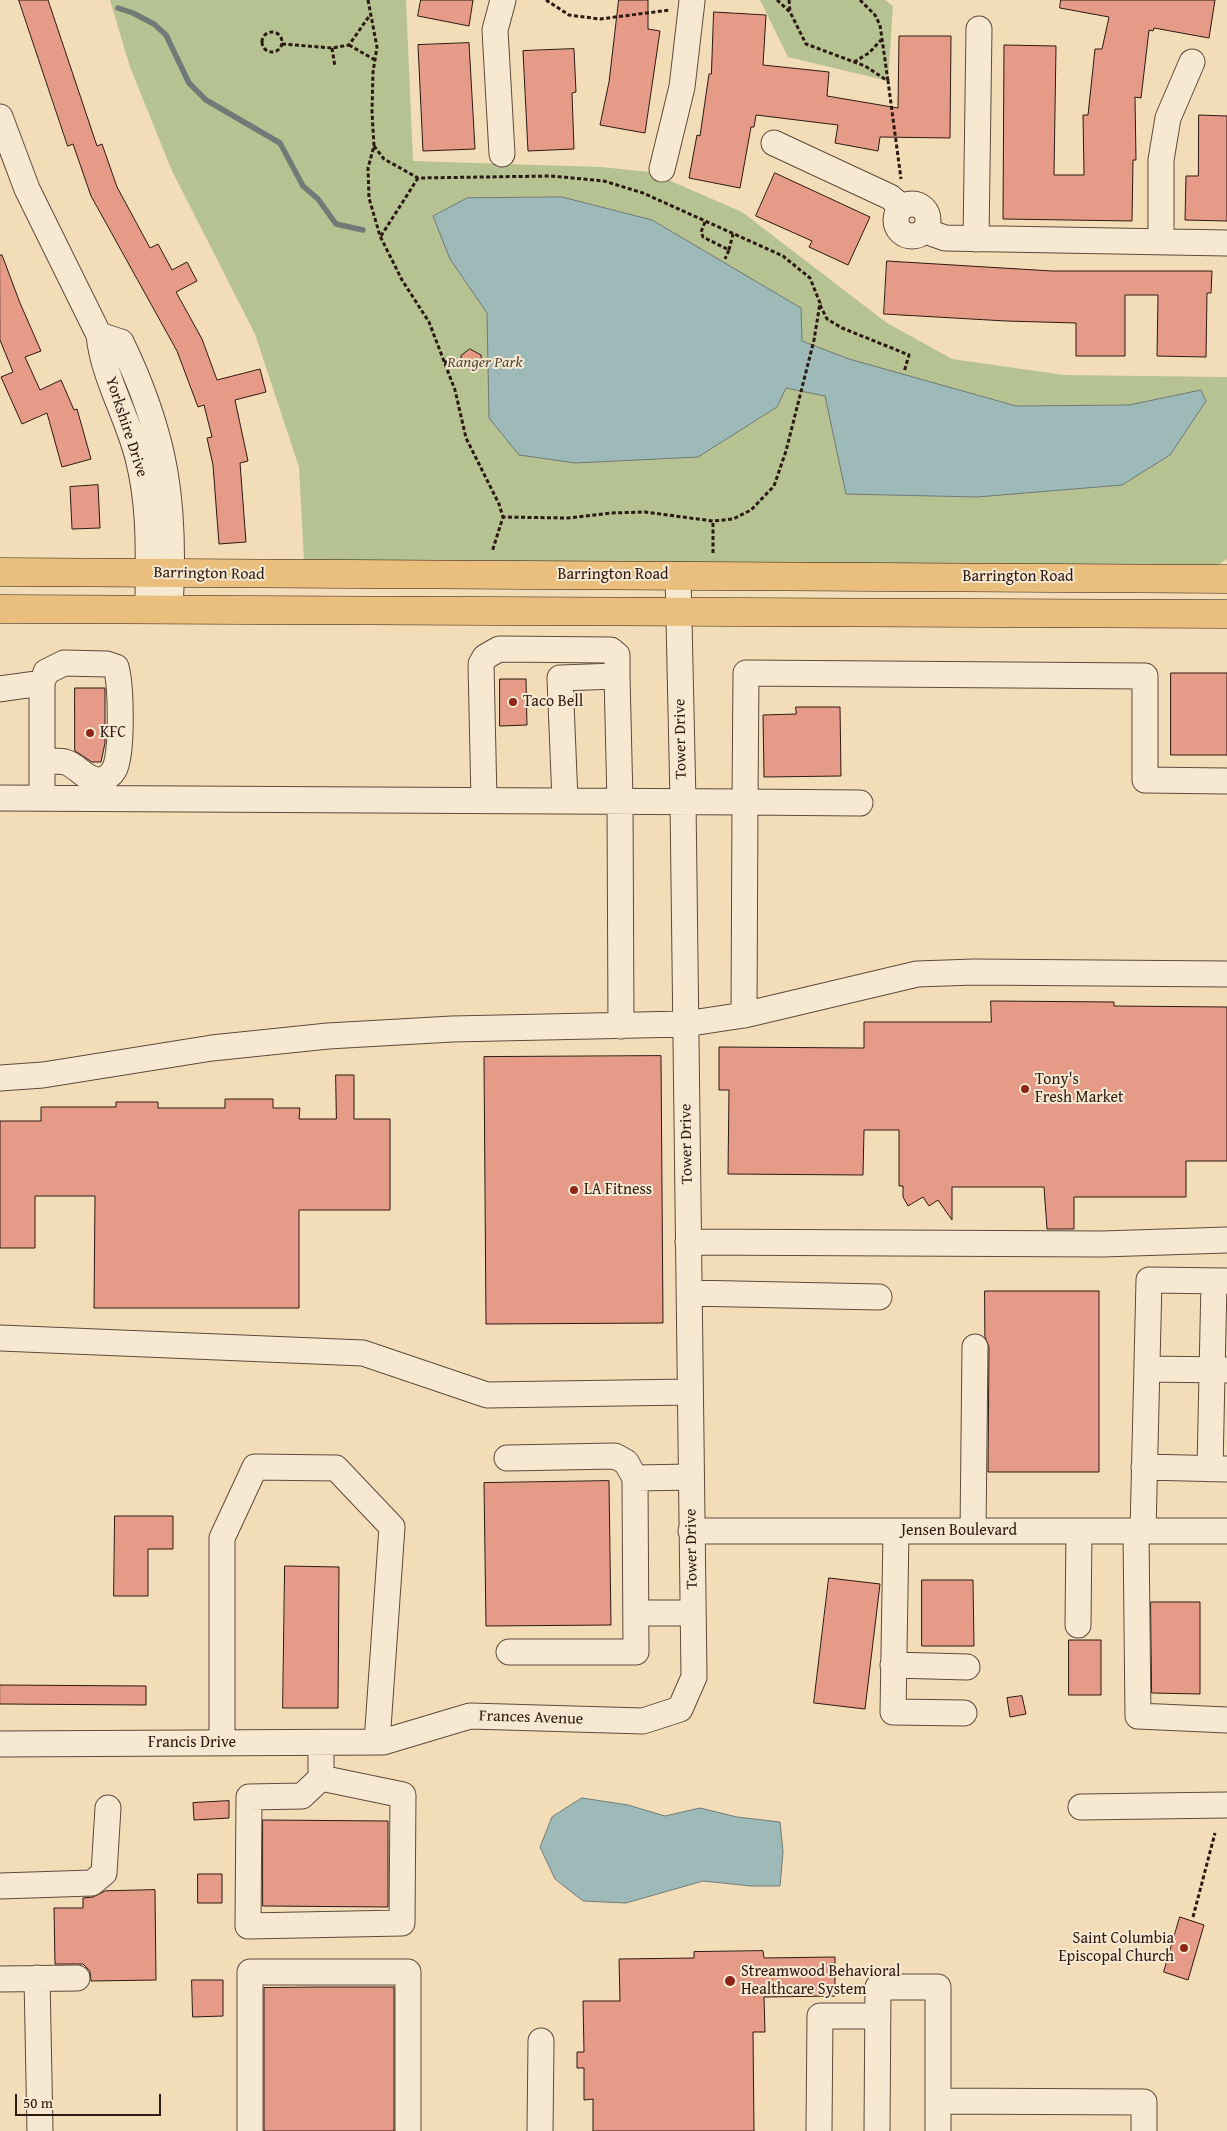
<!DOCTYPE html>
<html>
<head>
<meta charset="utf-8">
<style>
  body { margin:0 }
  #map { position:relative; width:1227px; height:2131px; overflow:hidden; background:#f3ddb8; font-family:"Gentium Book Plus",serif }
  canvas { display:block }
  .scale { position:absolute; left:15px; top:2094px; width:146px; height:22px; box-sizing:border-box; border:2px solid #2c1912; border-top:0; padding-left:6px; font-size:15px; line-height:18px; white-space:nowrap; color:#2c1912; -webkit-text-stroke:4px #f7e9d1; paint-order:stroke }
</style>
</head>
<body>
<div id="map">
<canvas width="1227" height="2131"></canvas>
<div class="scale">50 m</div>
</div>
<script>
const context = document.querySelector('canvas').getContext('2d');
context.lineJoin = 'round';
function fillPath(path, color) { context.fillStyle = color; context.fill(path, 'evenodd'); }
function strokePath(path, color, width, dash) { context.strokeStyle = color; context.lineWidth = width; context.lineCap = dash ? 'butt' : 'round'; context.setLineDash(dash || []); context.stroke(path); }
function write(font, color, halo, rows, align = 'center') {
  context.font = font + ' "Gentium Book Plus",serif'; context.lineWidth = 4; context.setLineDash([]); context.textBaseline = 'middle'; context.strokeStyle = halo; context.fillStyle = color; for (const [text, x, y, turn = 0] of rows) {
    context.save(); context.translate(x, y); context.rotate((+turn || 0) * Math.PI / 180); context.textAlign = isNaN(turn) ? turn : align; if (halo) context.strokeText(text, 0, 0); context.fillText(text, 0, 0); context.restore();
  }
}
const green = new Path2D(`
  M110 0H406L413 161 601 167 650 172 742 212 887 323 952 359 1064 375 1227 377V559L1220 564 1211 566 304 561 299 467 255 334 172 171 130 67Z
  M760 0H885L893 6 888 81 788 57Z`);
const water = new Path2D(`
  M562 197 652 220 801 308 802 341 849 359 1016 406 1129 405 1201 390 1206 401 1170 455 1122 485 977 497 846 494 825 396 786 388 777 407 698 457 576 463 519 455 489 418 487 313 450 259 433 216 467 198Z
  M582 1798 628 1805 665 1816 700 1808 737 1817 780 1822 783 1852 780 1886H751L703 1881 626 1903 583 1901 555 1879 540 1847 552 1817Z`);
const stream = new Path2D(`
  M118 8 133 13 154 24 166 35 189 83 206 100 280 143 303 186 318 199 336 224 363 230`);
const building = new Path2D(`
  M19 0H48L97 146 102 144 117 187 150 248 158 244 172 270 187 262 197 281 176 292 202 339 217 380 260 369 266 392 235 400 248 461 240 463 246 542 219 544 213 465 207 438 212 437 204 405 198 407 177 351 91 196 73 144 68 146Z
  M421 0H473L469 26 418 16Z
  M619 0H648V29L660 31 645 133 600 125 609 82Z
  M1061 0H1215L1209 38 1154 28 1153 31 1149 30 1141 98 1135 97 1136 160H1133L1132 221 1003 219 1004 45 1056 46 1054 175H1084L1083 115H1088L1095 49H1102L1109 17 1060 8Z
  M714 12 766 15 763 65 829 72 827 96 898 108 899 36H951L950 138 880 137 878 151 835 143 838 125 756 115 754 127H751L740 188 689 178 697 135 700 136 709 74H711Z
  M469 43 475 149 423 151 418 45Z
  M574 49 576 92 572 93 574 149 528 151 523 51Z
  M1199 115 1227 116V221L1185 220 1186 176H1198Z
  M775 173 870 217 848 265 809 247 812 241 756 216Z
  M0 255H2L20 303 41 351 25 357 40 390 61 380 74 410 77 409 91 459 62 467 47 413 22 424 1 377 13 372 0 340Z
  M887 261 1052 271H1212L1211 293H1207L1206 357 1157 356 1158 295H1125V356H1076V323L1006 321 884 314Z
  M470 349 481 355 482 364 474 372 462 365 461 356Z
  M98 485 100 528 72 529 70 487Z
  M1171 673H1227V755H1171Z
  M500 679H526L527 725 500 726Z
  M75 688H105V743L101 762H92L75 751Z
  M796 707H840L841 776 764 777 763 715 796 714Z
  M991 1001 1114 1002V1006L1227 1007V1161H1186V1197H1074V1229H1047L1044 1187H952V1220L938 1200 929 1206 923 1197 908 1206 903 1197V1186H899V1130H864L863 1175 728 1174 729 1090H719V1047L864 1048V1022H991Z
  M661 1056 663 1323 486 1324 484 1057Z
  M336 1075H354V1119H390V1210H299V1308H94L95 1196H35V1248H0V1121H41V1107H116V1102H158V1108H225V1099H273V1108H300L299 1119H336Z
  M985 1291H1099V1472H988L989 1347 985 1337Z
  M609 1481 611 1625 486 1626 484 1483Z
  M115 1516H173V1549H148V1596H114Z
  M285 1566 339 1567 338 1708H283Z
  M829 1578 880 1584 865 1709 814 1703Z
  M922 1580H973L974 1646H922Z
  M1151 1602H1200V1694L1152 1693Z
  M1069 1640H1101V1695H1069Z
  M0 1685 146 1686V1705L0 1704Z
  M1022 1696 1026 1714 1010 1717 1007 1698Z
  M229 1801V1818L194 1820 193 1803Z
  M263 1820 388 1821V1907L263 1906Z
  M198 1874H222V1903H198Z
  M155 1890 156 1980 91 1981 90 1971 83 1964H55L54 1908H83V1898L93 1897 105 1891Z
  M1180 1917 1204 1925 1188 1980 1164 1972Z
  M763 1951 764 1958 835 1957V1996L764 1997 765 2032H753L754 2131H593V2099L584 2100V2068H577V2052H584L583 2001H620L619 1959 694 1958V1952Z
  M192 1980H223V2016L193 2017Z
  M318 1987H394V2131H264V1988Z`);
const path = new Path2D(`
  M368 0 377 47 373 72 372 112 374 146 368 168 369 198 380 236 402 280 429 322 455 390 466 438 499 504 503 517 492 552
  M546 0 569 15 600 19 670 10
  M777 0 790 12 806 44 865 66 888 81 901 179
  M789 0 790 12
  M860 0 875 15 880 25 888 81
  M262 42a10 10 0 1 1 20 0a10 10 0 1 1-20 0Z
  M282 44 332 48 349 45 370 15
  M349 45 375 60
  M332 48 335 67
  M854 62 869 53 881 40
  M374 146 384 159 418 178 551 176 604 181 643 193 783 256 810 278 820 303 814 340 786 451 774 486 751 510 733 519 713 521 645 512 611 513 568 518 503 517
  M705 222 701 232 703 237 729 250 725 259
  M381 236 418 178
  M729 250 733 234
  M820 305 827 319 842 328 909 355 904 372
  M444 362H462
  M713 553V521
  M1193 1917 1215 1833`);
const minor = new Path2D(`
  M0 117 27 189 99 335C103 377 128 417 138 458 151 508 148 559 148 610
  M774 143 890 197 902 207
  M502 154 495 30 503 0
  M662 169 682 87 692 1
  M896 220a16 16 0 1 1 32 0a16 16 0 1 1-32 0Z
  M925 231 945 238 1227 243
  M976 239 979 29
  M1161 242V160L1168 118 1192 62
  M99 335 121 342C167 437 176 505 170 610
  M0 689 42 683
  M42 762C49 762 58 760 65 762 77 765 85 780 99 780 105 780 111 775 114 770 123 755 121 684 116 667L107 664 64 663 46 672 42 683V798
  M0 798 745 802 746 673 1145 676V780L1227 781
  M484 800 481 664 485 657 499 649 611 650 617 655V676
  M565 801 560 678 617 676 620 801 621 1026
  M744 1015 745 802 860 803
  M0 1078 43 1075 212 1048 328 1036 452 1029 685 1024 744 1015 917 974 974 972 1227 974
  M688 1242 1102 1244 1227 1240
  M689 1293 879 1297
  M0 1338 363 1353 487 1395 690 1392
  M1147 1369 1227 1370
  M507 1458 615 1456 626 1462 635 1478 636 1652H509
  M1144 1467 1227 1469
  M1210 1469 1214 1281
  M635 1478 691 1477
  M691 1531H1227
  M896 1531 893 1712 964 1713
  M973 1531 975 1347
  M1136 1531 1138 1716 1227 1720
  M1143 1531 1149 1280 1227 1281
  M637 1613H693
  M1078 1625 1079 1531
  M893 1665 967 1667
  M222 1743V1538L255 1467 336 1468 392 1527 377 1742
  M321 1743V1778L302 1796 249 1797 248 1926 402 1923 403 1795 321 1778
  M0 1744 383 1742 470 1716 643 1721 680 1709 694 1677 683 801 678 575
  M1081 1807 1227 1805
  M0 1886 92 1883 104 1873 108 1808
  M37 1978 40 2131
  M0 1979 77 1978
  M938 2101 1144 2102V2131
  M250 2131V1972H408V2131
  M540 2131 541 2041
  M819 2131 820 2016H878
  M877 2131 878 1987H938V2131`);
const major = new Path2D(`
  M0 572 1227 579
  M0 609 1227 614`);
const markers = [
  [513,702,5,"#8f2418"],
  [90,733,5,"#8f2418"],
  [1025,1089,5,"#8f2418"],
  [574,1190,5,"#8f2418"],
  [1184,1948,5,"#8f2418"],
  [730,1981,6,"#8f2418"]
];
const parkNames = [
  ["Ranger Park",485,363]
];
const streetNames = [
  ["Yorkshire Drive",126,427,72],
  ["Barrington Road",209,574,1],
  ["Barrington Road",613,575],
  ["Barrington Road",1018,577],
  ["Tower Drive",681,739,-91],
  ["Tower Drive",687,1144,-91],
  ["Jensen Boulevard",959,1531],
  ["Tower Drive",692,1549,-91],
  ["Frances Avenue",531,1718,2],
  ["Francis Drive",192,1743]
];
const poiNames = [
  ["Taco Bell",523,702],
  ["KFC",100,733],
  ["Tony's",1035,1080],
  ["Fresh Market",1035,1098],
  ["LA Fitness",584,1190],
  ["Saint Columbia",1174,1939,"right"],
  ["Episcopal Church",1174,1957,"right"],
  ["Streamwood Behavioral",741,1972],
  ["Healthcare System",741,1990]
];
fillPath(green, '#b6c292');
fillPath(water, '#9ebab8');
strokePath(water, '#707a76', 1);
strokePath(stream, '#707a76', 5.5);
fillPath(building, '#e69b88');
strokePath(building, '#2c1912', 1);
strokePath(minor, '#5e4a3c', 27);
strokePath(major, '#2c1912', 29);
strokePath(path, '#2c1912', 3, [4, 2.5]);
strokePath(minor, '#f7e9d1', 25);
strokePath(major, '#eabe7c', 28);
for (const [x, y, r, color] of markers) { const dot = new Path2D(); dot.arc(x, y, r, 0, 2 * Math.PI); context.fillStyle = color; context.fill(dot); strokePath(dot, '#f7e9d1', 2); }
write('italic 16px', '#554c38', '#f7e9d1', parkNames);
write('16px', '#2c1912', '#f7e9d1', streetNames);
write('16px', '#2c1912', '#f7e9d1', poiNames, 'left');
</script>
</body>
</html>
